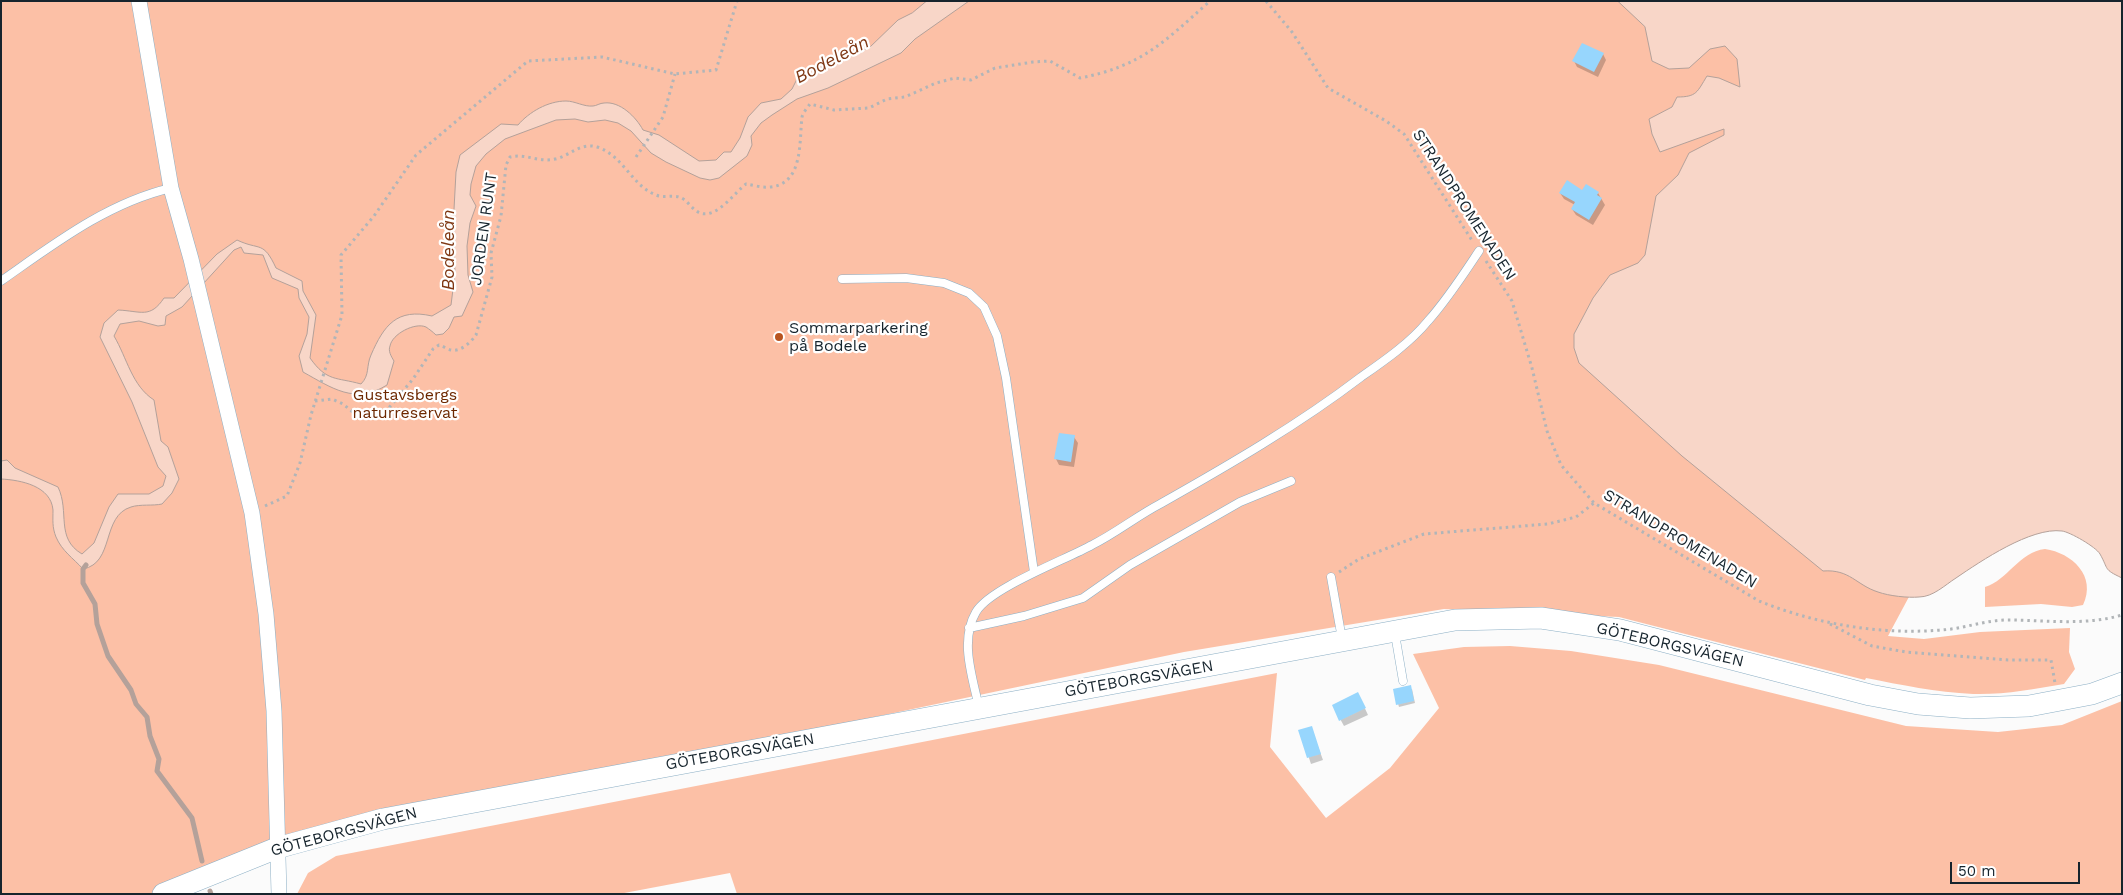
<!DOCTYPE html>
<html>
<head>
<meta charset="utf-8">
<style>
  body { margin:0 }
  #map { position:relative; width:2123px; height:895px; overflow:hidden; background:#fbfbfb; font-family:"Work Sans",sans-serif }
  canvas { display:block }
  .frame { position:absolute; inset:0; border:2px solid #16242d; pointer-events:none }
  .scale { position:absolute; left:1950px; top:862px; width:130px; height:22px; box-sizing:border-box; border:2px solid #16242d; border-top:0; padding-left:6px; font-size:15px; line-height:18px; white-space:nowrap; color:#16242d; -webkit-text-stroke:4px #fff; paint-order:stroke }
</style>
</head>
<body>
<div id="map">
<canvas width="2123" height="895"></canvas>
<div class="frame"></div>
<div class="scale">50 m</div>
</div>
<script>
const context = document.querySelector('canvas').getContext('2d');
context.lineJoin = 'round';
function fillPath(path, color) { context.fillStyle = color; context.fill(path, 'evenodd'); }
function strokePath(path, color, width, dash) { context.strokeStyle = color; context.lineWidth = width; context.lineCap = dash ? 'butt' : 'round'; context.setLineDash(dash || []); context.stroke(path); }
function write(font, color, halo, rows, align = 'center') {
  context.font = font + ' "Work Sans",sans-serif'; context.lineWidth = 4.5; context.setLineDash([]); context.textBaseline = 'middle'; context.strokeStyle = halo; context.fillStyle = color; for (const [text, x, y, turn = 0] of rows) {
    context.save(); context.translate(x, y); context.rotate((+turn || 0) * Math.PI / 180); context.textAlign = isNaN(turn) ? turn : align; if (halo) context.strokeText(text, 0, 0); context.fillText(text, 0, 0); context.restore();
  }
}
const green = new Path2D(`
  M1 1H2122V199L1888 636 1924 639 1980 632 2070 628 2069 652 2075 669 2064 684C2034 689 2003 695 1973 694 1936 692 1901 685 1866 678L1865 680 1619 617 1444 609 1184 652 313 835 161 894H1Z
  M2045 549C2072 553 2097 576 2083 605L2072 607 2041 604 1985 607V587C2008 580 2019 552 2045 549Z
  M1510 646 1571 651 1659 665 1906 726 1998 732 2062 725 2122 701V894H737L730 873 619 894H297L308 873 336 856 1277 673 1270 747 1326 818 1390 768 1439 708 1413 654 1464 647Z`);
const water = new Path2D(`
  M927 1H969L915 39 901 53 828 88 797 99 772 115 761 123 751 136 752 145 747 156 719 178 710 180 700 178 666 162 651 153 631 131 618 123 605 120 588 122 575 119 556 120 505 139 486 154 476 166 471 184 470 195 476 206 470 223 467 246 468 275 473 292 462 316 454 317 449 328 443 334 436 335C433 332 429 329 426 327 415 322 392 334 390 346 388 351 391 356 394 361L387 385C355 405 332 388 303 372L299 356 307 334 309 317 299 298 298 289 272 278 263 255 244 253 241 247 234 250 182 307 166 316 165 325 158 326 139 321 120 324 114 336C127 358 132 386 154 400L161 441 168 447 179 479 172 493 162 504C153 506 140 504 131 507 101 516 115 563 83 569 73 558 62 551 56 537 52 527 53 520 53 510 51 486 21 480 1 479V461L7 460 15 468 58 487C70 512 55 538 82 554L94 543 109 507 118 494H149L163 486 166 476 158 467 132 402 100 337 104 323 118 310C141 311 150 319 164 298H174L217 254 237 240C260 251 263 240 276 268L302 281 303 291 316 315 310 358C327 382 336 377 361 384 370 375 366 366 371 355 384 325 397 308 432 316L451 305 455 273 453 228 456 172 460 155 501 124 518 125C529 112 548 101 566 101 575 101 584 107 593 106 596 106 600 103 604 103 620 101 636 117 643 130L659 135 699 161 716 160 724 152H731L740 138 748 117 761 103 781 99 792 89 798 77 810 70 829 65 870 47 898 20 912 13Z
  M1618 1H2122V578C2103 569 2109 570 2100 554 2096 547 2070 532 2062 531 2031 527 1981 561 1956 578 1945 585 1933 597 1919 597 1908 598 1889 596 1878 592 1856 585 1850 569 1823 571L1682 456 1579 363 1574 348V334L1593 298 1610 275 1638 263 1645 255 1656 196 1678 175 1689 153 1724 135V129L1660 152 1652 134 1649 119 1672 107 1677 97C1697 97 1697 92 1707 76L1719 78 1740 87 1737 59 1725 46 1710 49 1689 68 1669 69 1652 61 1645 27Z`);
const shadow = new Path2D(`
  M1603 54 1606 60 1598 77 1577 67 1574 61Z
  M1583 191 1598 193 1605 205 1593 225 1576 215 1572 209 1575 205 1564 199 1560 193Z
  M1074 437 1078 443 1074 467 1059 465 1056 459Z
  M1412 689 1415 703 1399 707 1394 690Z
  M1361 700 1368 715 1344 726 1333 706Z
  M1311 727 1323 760 1311 764 1300 731Z`);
const stream = new Path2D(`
  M86 565 83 569V583L95 604 97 624 108 656 131 690 136 704 147 717 150 736 159 759 157 771 192 818 202 861
  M210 891 211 894`);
const building = new Path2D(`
  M1582 43 1604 53 1594 72 1572 61Z
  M1567 180 1582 190 1586 184 1599 192 1597 195 1602 198 1589 220 1571 209 1575 202 1559 193Z
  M1059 433 1075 435 1071 462 1054 459Z
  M1411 685 1414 701 1396 705 1393 689Z
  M1358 692 1366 708 1339 721 1332 705Z
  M1312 726 1321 754 1307 758 1298 730Z`);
const path = new Path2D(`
  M1266 1 1292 32 1328 88 1386 121 1404 134 1473 242
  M636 157 663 117 675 74
  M1486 261 1512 301 1532 368 1547 431 1561 465 1594 503 1759 601C1816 624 1879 635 1941 630 1963 629 1985 620 2008 620 2046 620 2085 626 2122 615
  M315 401 332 399 343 404 360 418 382 416 413 379 433 349 439 345C443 346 447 349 451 350 461 352 471 342 476 335L492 277 491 253 501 216 506 165 510 157C526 153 539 163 555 159 570 156 580 142 597 147 623 155 632 186 656 195 663 198 672 195 679 197 687 199 692 210 700 213 717 219 735 192 746 184 753 185 762 188 769 187 804 185 799 141 802 117 803 113 807 108 810 104L834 110 869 108 887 99 905 97 936 83 955 78 971 80 995 68 1033 62 1050 61 1080 78C1142 66 1164 42 1210 1
  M265 506 287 496 300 463 311 415 342 315 341 255 374 216 416 155 528 61 602 57 675 74 716 70 737 1
  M1339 572 1359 559 1424 534 1548 524 1576 517 1594 503
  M1830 624 1872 646 1906 652 2008 660H2051L2055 683`);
const lane = new Path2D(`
  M842 279 906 278 944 283 969 293 984 307 997 336 1006 378 1034 572
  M1 281C54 244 107 203 171 188
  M1331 577 1342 639
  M969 628 1024 616 1083 598 1130 565 1240 502 1291 481
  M1395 634 1403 681
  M979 708C973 678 959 641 976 612 990 588 1065 560 1092 545 1116 533 1137 516 1160 504 1229 465 1298 425 1361 377 1384 361 1410 343 1428 321 1447 300 1463 275 1479 251`);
const street = new Path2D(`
  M139 1 171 188 191 259 252 513 266 614 274 711 279 894`);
const secondary = new Path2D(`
  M163 894 277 848 383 819 1455 620 1541 618 1620 630 1870 695 1918 704 1970 708 2029 706 2092 694 2122 683`);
const markers = [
  [779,337,5,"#b85420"]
];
const streetNames = [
  ["STRANDPROMENADEN",1464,205,57],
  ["JORDEN RUNT",484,229,-82],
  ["STRANDPROMENADEN",1680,539,31],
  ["GÖTEBORGSVÄGEN",1670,645,13],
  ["GÖTEBORGSVÄGEN",1139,679,-10],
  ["GÖTEBORGSVÄGEN",740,752,-10],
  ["GÖTEBORGSVÄGEN",344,832,-15]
];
const poiNames = [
  ["Sommarparkering",789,328],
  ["på Bodele",789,346]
];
const parkNames = [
  ["Gustavsbergs",405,395],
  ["naturreservat",405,413]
];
const waterNames = [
  ["Bodeleån",832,60,-28],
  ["Bodeleån",449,250,-90]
];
fillPath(green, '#fcc0a6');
fillPath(water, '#f8d6c8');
strokePath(water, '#b4a19a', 1);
fillPath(shadow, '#0003');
strokePath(stream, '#b4a19a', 5);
fillPath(building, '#97d6fd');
strokePath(lane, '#8cafc5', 9);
strokePath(street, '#8cafc5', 16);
strokePath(secondary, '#8cafc5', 22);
strokePath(path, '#b1b5b8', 3, [2.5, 4]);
strokePath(lane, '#fff', 8);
strokePath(street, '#fff', 15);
strokePath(secondary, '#fff', 21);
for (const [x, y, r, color] of markers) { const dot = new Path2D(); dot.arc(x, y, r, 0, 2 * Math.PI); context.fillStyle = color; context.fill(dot); strokePath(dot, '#fff', 2); }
write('16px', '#16242d', '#fff', streetNames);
write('16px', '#16242d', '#fff', poiNames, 'left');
write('16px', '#6d2800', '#fff', parkNames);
write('italic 18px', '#7f3814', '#fff', waterNames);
</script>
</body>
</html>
